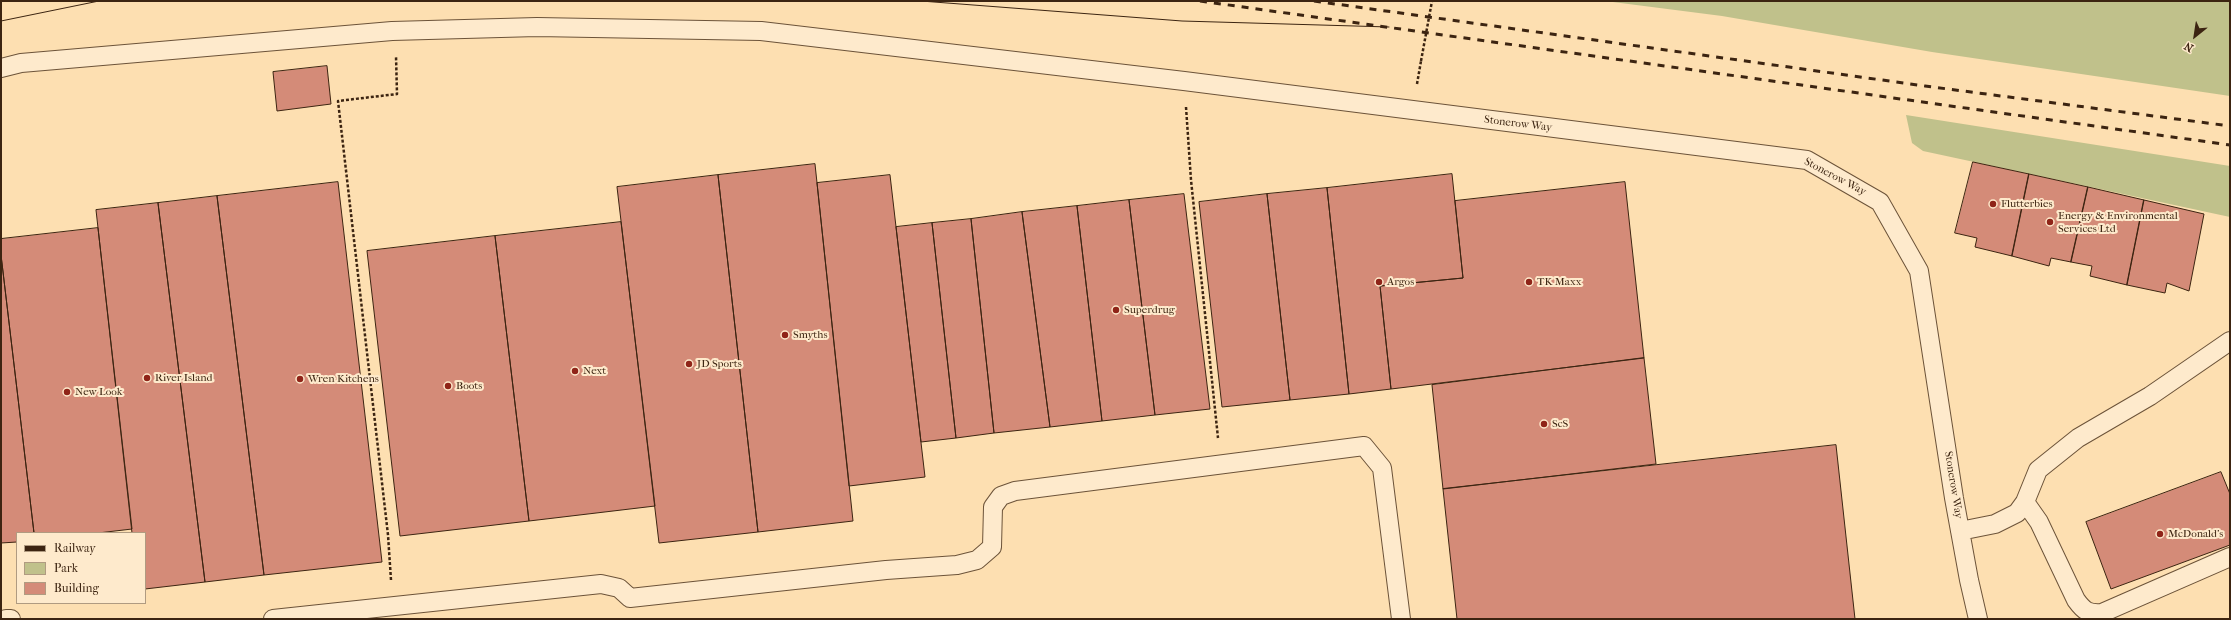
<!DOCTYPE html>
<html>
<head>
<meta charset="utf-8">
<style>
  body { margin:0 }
  #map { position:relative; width:2231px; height:620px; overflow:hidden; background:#fddfb1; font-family:"IM FELL French Canon",serif }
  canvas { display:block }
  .frame { position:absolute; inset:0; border:2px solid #3c2411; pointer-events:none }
  .legend { position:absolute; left:16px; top:532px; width:130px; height:72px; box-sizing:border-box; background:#feeacc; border:1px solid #b09b81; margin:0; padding:5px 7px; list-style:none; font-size:12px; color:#3c2411 }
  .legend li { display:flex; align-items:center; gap:8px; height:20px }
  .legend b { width:20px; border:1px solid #b09b81 }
  .north { position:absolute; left:2175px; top:16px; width:40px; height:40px; -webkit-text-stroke:3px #feeacc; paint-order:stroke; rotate:210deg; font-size:11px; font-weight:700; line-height:16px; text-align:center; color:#3c2411 }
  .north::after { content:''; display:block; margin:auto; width:14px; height:18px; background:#3c2411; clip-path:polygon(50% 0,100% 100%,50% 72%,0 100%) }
</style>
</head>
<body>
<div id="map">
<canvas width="2231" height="620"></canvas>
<div class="frame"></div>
<ul class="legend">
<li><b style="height:5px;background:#3c2411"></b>Railway</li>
<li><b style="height:11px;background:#c0c18b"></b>Park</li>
<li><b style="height:11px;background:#d48b78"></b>Building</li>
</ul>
<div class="north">N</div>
</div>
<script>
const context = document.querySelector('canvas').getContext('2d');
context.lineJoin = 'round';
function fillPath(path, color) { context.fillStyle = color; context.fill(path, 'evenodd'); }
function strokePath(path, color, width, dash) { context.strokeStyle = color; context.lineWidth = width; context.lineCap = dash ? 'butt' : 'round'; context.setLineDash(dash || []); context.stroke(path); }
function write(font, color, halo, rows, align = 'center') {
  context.font = font + ' "IM FELL French Canon",serif'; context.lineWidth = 4; context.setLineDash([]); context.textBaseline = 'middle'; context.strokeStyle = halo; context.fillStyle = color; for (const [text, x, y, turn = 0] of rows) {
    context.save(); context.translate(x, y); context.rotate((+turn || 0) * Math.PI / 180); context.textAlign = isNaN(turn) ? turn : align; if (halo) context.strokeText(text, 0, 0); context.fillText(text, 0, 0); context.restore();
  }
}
const green = new Path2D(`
  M1605 1H2230V96L1932 52 1722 16Z
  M1906 115 2230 166V217L1923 151 1912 143Z`);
const building = new Path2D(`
  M327 66 331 104 277 111 273 72Z
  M1973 162 2029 174 2012 256 1975 247 1977 238 1955 233Z
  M815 164 853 521 758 532 718 175Z
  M1452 174 1463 278 1380 286 1391 389 1349 394 1327 188Z
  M2029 174 2088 187 2071 262 2051 258 2049 266 2012 256Z
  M718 175 758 532 659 543 617 187Z
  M890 175 925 477 849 486 817 183Z
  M338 182 382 562 264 575 217 196Z
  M1625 182 1644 358 1391 389 1380 286 1463 278 1455 201Z
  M2088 187 2144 200 2127 285 2090 276 2092 266 2071 262Z
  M1327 188 1349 394 1290 400 1267 194Z
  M1184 194 1210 409 1155 415 1129 200Z
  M1267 194 1290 400 1222 407 1199 202Z
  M217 196 264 575 205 582 158 203Z
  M1129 200 1155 415 1102 421 1077 206Z
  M2144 200 2204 214 2189 291 2167 283 2165 293 2127 285Z
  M158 203 205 582 145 589V533H132L96 210Z
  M1077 206 1102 421 1050 427 1022 212Z
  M1022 212 1050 427 994 433 971 219Z
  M971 219 994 433 956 438 932 223Z
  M621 222 655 506 529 521 495 236Z
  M932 223 956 438 921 442 896 227Z
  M98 228 132 529 98 533H34L1 255V239Z
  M495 236 529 521 400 536 367 251Z
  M1 255 34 533H17V542L1 543Z
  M1644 358 1656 464 1443 489 1432 385Z
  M1836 445 1855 619H1457L1443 489Z
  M2221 472 2230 494V545L2111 589 2086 522Z`);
const path = new Path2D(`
  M1417 84 1421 61
  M1186 107 1191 180 1218 438
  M391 580 388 535 338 101 397 94 396 56`);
const service = new Path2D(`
  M1 68 21 63 392 31 537 27 761 31 1184 81 1807 160 1880 202 1919 271 1954 498 1969 580 1978 619
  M2025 502 2039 522 2076 600C2084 611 2088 614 2102 613L2230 557
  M1960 531 1995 524 2017 513 2025 502 2038 470 2078 438 2150 396 2230 341
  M6 619H11
  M273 619 601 584 619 588 630 598 886 570 957 565 977 560 992 547 993 507 1001 496 1015 491 1364 446 1382 468 1401 619`);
const tram = new Path2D(`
  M921 1 1182 21 1389 27
  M1 21 99 1`);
const rail = new Path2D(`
  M1200 1 2230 145
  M1314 1 1925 86 2230 126`);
const pathBridge = new Path2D(`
  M1421 61 1432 1`);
const markers = [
  [1993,204,4,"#8f2418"],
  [2050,222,4,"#8f2418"],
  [1379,282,4,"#8f2418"],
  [1529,282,4,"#8f2418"],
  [1116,310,4,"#8f2418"],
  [785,335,4,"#8f2418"],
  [689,364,4,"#8f2418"],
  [575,371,4,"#8f2418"],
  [147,378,4,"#8f2418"],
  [300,379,4,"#8f2418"],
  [448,386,4,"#8f2418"],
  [67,392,4,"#8f2418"],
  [1544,424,4,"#8f2418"],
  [2160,534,4,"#8f2418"]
];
const streetNames = [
  ["Stonerow Way",1518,124,7],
  ["Stonerow Way",1835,177,28],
  ["Stonerow Way",1953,485,81]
];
const poiNames = [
  ["Flutterbies",2001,204],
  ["Energy & Environmental",2058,216],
  ["Services Ltd",2058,229],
  ["Argos",1387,282],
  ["TK Maxx",1537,282],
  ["Superdrug",1124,310],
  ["Smyths",793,335],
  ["JD Sports",697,364],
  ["Next",583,371],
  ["River Island",155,378],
  ["Wren Kitchens",308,379],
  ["Boots",456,386],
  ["New Look",75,392],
  ["ScS",1552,424],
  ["McDonald's",2168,534]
];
fillPath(green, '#c0c18b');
fillPath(building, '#d48b78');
strokePath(building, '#3c2411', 1);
strokePath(service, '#6c5339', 20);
strokePath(path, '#3c2411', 2.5, [3, 2]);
strokePath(service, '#feeacc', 18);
strokePath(tram, '#3c2411', 1);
strokePath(rail, '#3c2411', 3, [7, 7]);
strokePath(pathBridge, '#3c2411', 2.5, [3, 2]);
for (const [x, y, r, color] of markers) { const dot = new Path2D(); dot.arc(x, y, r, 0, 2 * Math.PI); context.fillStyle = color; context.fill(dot); strokePath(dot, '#feeacc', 1.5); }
write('11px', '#3c2411', '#feeacc', streetNames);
write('11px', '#3c2411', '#feeacc', poiNames, 'left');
</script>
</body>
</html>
